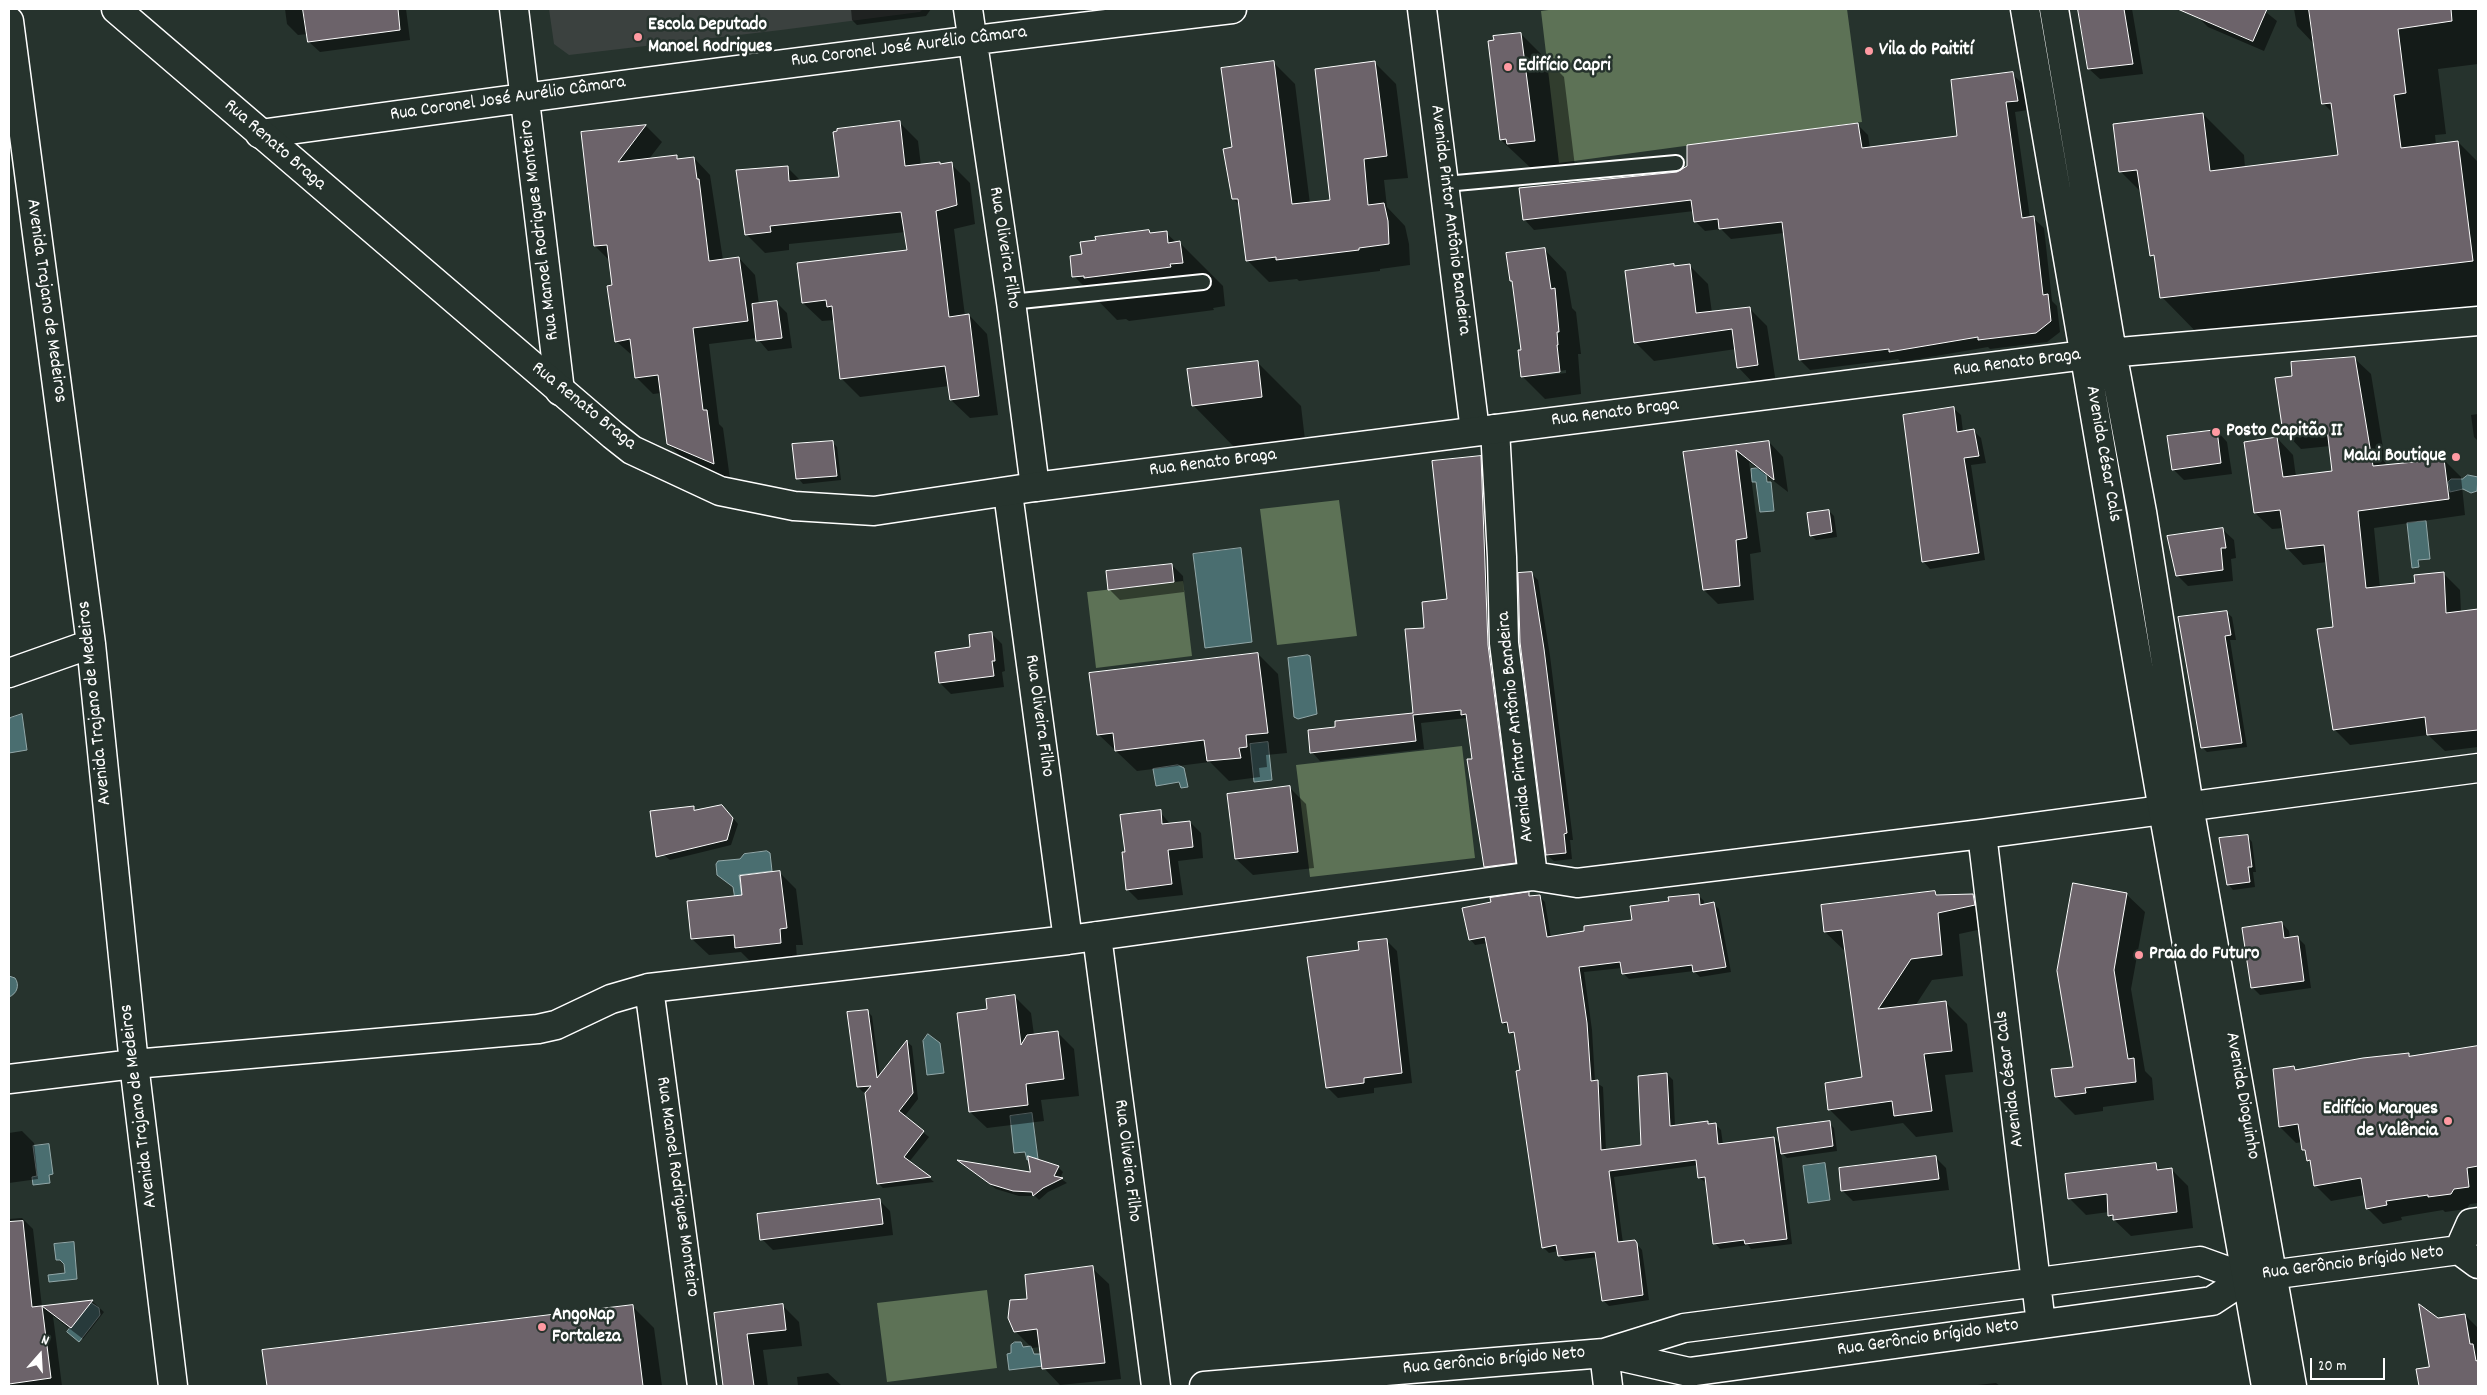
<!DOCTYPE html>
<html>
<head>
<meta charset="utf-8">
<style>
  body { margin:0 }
  #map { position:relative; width:2487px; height:1395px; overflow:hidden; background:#26332d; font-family:Dekko,sans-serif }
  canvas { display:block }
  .frame { position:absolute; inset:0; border:10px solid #fff; pointer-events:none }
  .north { position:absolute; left:15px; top:1330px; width:50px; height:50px; -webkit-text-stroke:4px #26332d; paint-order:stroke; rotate:19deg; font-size:14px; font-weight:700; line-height:20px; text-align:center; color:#fff }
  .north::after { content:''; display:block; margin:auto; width:18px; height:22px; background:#fff; clip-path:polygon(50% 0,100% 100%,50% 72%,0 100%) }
  .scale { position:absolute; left:2310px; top:1358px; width:75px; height:22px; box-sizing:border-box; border:2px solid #fff; border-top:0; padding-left:6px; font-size:15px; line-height:18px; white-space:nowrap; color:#fff; -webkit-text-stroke:4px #26332d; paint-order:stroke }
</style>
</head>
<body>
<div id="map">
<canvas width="2487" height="1395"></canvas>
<div class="frame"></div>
<div class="north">N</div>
<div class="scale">20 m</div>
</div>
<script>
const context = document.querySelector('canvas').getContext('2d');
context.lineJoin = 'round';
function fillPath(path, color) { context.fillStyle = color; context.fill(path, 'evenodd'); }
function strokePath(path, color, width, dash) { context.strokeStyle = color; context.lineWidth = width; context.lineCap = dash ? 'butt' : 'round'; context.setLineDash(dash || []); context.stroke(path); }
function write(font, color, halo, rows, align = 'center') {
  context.font = font + ' Dekko,sans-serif'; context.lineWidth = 5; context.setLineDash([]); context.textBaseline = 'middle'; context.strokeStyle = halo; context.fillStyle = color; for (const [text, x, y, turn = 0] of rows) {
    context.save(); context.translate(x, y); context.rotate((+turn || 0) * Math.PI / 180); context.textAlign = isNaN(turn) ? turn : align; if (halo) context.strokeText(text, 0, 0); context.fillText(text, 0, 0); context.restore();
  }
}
const built = new Path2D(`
  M549 9H923L920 12 781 30 569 55 554 44Z`);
const green = new Path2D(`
  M1556 9H1847L1862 122 1559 163 1541 11Z
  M1339 500 1357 636 1277 645 1260 509Z
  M1183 581 1192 656 1096 668 1087 592Z
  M1462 746 1475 858 1310 877 1296 765Z
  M987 1290 997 1368 887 1382 877 1303Z`);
const water = new Path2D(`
  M1759 468 1766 474 1767 482H1771L1774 511 1760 512 1756 482H1752L1751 469Z
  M2468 475 2478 477 2477 491 2471 493 2463 489 2450 492 2448 482 2451 479H2462Z
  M2426 521 2430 559 2418 560 2419 567 2412 568 2407 523Z
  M1241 548 1252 642 1205 648 1193 554Z
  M1308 655 1310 656 1317 714 1298 719 1294 717 1288 658Z
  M22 714 27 750 9 753V721L10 718Z
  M1268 742 1272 780 1254 782 1250 744Z
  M1178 765 1184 768 1188 787 1181 788 1179 782 1156 786 1153 769Z
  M767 851 770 853 772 871 739 875 742 898 735 899 733 887 717 875 716 864 718 861 740 859 744 854Z
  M9 976 15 978C20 985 17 994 9 997Z
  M928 1034 940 1043 944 1073 927 1075 923 1041Z
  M1032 1113 1038 1159 1035 1158 1027 1160 1025 1152 1014 1153 1010 1116Z
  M49 1144 53 1174 49 1175 50 1183 33 1185 32 1177 37 1176 33 1146Z
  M1825 1163 1830 1200 1808 1203 1803 1166Z
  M74 1242 77 1279 49 1282 48 1275 65 1273 64 1264 60 1260H56L54 1244Z
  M90 1302 99 1308 100 1315 79 1342 67 1332Z
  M1015 1342H1021L1023 1347 1031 1346 1034 1354H1041L1043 1366 1009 1370 1007 1354 1011 1353V1345Z`);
const shadow = new Path2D(`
  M285 9H406L410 40 320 52 309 42 308 34 298 35 287 24Z
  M851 9H931L926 16 857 25 852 20Z
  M2079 9H2132L2143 74 2100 79 2089 69Z
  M2200 9H2262L2277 21 2264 51 2208 27 2197 16Z
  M2294 9H2477L2478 64 2438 69 2446 134 2435 135 2436 145 2458 142 2478 162V305L2202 338 2162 297 2156 259 2152 255 2142 193 2120 171 2203 114 2244 155 2245 168 2339 156 2334 114 2323 103 2315 45 2297 26Z
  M1521 34 1564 77 1577 183 1677 173 1858 125 1868 135 1870 148 1958 137 2012 74 2023 84 2028 110 2015 112 2030 218H2033L2044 228 2052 301 2057 306 2060 332 2047 342 1990 349 1988 347 1901 362 1898 359 1810 370 1800 360 1784 233 1731 239 1721 229 1705 231 1695 221 1694 211 1534 230 1524 219 1550 186 1501 140Z
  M1274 63 1295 84 1310 204 1331 201 1375 63 1396 84 1408 178 1384 180 1387 207 1405 226 1409 244 1410 265 1380 269V271L1299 281 1297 279 1269 282 1247 260 1241 206 1233 199V148Z
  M899 122 918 141 921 166 951 164 970 183 975 224 954 229 965 316 969 315 987 334 998 415 970 418 951 400 949 386 860 397 841 378 834 320 822 321 803 303 908 251 906 232 789 244V250L765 253 746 234 787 167 801 181 840 178Z
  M646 126 662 142 649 159 676 156 680 160 694 158 710 175 723 260 739 258 755 275 759 304 776 302 787 313 792 348 768 351 757 338 709 344 719 424 723 428 730 479 685 460 668 444 661 393 653 394 636 377 634 357 616 341 610 261 595 246 582 134Z
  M1149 231 1152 234 1166 233 1177 243 1179 242 1223 286 1225 306 1213 308 1214 310 1129 321 1126 319 1117 320 1074 276 1083 255Z
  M1545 250 1566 272 1572 308 1576 312 1581 354H1578L1581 394 1545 399 1523 377 1522 351 1514 283 1511 280ZM1566 370V373L1540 376V374Z
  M1690 266 1708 284 1712 313 1749 308 1767 326 1776 383 1756 386 1738 367 1736 349 1654 361 1636 343Z
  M2354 358 2371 374 2386 466 2444 460 2461 477 2465 515 2374 528 2380 588 2417 584 2443 573 2460 590 2461 612 2478 611V747L2445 751 2428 735 2350 745 2334 729 2335 629 2327 562 2303 565 2287 548 2284 528 2272 529 2255 513 2277 438 2293 455 2296 477 2333 473 2330 446 2301 449 2285 432 2294 377Z
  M1257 362 1301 406 1305 440 1236 449 1193 405Z
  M1953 408 1961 415 1963 432 1974 431 1981 438 1986 463 1971 465 1985 560 1930 569 1923 561Z
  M2478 414V441L2474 437 2471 415Z
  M2217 431 2227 442 2232 474 2184 480 2173 469Z
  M832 442 837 447 841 480 803 484 798 478Z
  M1769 442 1783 457 1788 492 1749 462 1761 552 1750 554 1754 600 1718 604 1704 590 1685 453Z
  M1480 457 1489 466 1523 871 1494 875 1485 866 1467 718 1421 723 1424 749 1320 761 1312 752 1414 714 1426 629 1449 600Z
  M1829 511 1834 516 1837 537 1816 540 1811 535Z
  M2223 530 2234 540 2236 558 2231 559 2233 581 2188 586 2177 575Z
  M1172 565 1183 576 1184 592 1120 600 1109 589Z
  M1531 573 1538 580 1550 656 1573 840H1570L1572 859 1554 861 1547 855Z
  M2226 612 2232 617 2236 640H2230L2247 747 2207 752 2202 747Z
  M991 633 1002 644 1005 671 1002 672 1004 687 951 694 940 683 972 648Z
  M1258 654 1278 674 1287 753 1266 755 1267 767 1259 768 1260 777 1229 781 1210 762 1137 771 1098 734Z
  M1290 788 1306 804 1314 868 1253 875 1236 859Z
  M694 807 697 811H727L738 824 731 845 670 860 664 855Z
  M1160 812 1171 825 1190 822 1201 833 1203 858 1178 861 1183 895 1138 900 1127 889 1126 853Z
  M2247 836 2252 842 2256 872H2253L2255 887 2233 890 2228 884Z
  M780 873 796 889 803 945H796L797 959 753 964 741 952 709 955 692 939 743 896Z
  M1935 892 1939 896 1973 895 1994 916 1996 926 1959 934 1963 976 1932 980 1915 1006 1945 1002 1967 1024 1973 1072 1945 1075 1953 1132 1916 1137 1903 1123 1851 1131 1829 1109 1864 1078 1847 953 1825 932Z
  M1528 894 1532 897 1539 896 1545 902 1551 938 1633 921 1670 902 1698 895 1704 901V905L1714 904 1719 909 1731 972 1700 977 1694 971 1629 979 1623 973 1622 968 1584 972 1592 1030 1595 1082 1603 1087 1606 1151 1642 1146 1667 1074 1673 1080 1675 1127 1708 1122 1710 1125 1715 1124 1721 1130 1723 1145 1774 1138 1781 1145 1829 1123 1834 1128 1837 1151 1787 1158 1781 1152 1792 1244 1751 1249 1748 1245 1720 1249 1715 1243 1707 1183 1699 1178 1698 1165 1614 1177 1623 1243 1634 1241 1642 1250 1649 1300 1609 1306 1604 1301 1597 1257 1565 1261 1559 1256 1558 1251 1549 1253 1543 1247 1516 1038 1503 1022 1488 943 1475 945 1470 939Z
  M2126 894 2145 912 2131 989 2145 1071 2152 1078 2154 1100 2103 1107V1111L2075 1115 2056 1096 2075 1068Z
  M2282 923 2289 931 2290 938 2297 937 2305 945 2311 988 2260 995 2252 987Z
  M1386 940 1397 951 1412 1083 1374 1088V1093L1338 1098 1327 1087 1360 951Z
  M1015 997 1031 1013 1034 1035 1057 1032 1074 1049 1079 1096 1041 1100 1044 1121 987 1128 970 1112 988 1010Z
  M867 1011 872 1016 880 1076 907 1042 912 1046 918 1099 904 1117 929 1137 909 1162 934 1182 883 1188 878 1183 866 1091 863 1092 858 1087Z
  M2478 1047V1203L2470 1204 2466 1209 2445 1212 2443 1210 2401 1217 2402 1220 2383 1224 2367 1208 2365 1195 2331 1201 2315 1185 2312 1164 2303 1149 2302 1142 2296 1143 2280 1127 2294 1068 2297 1071 2408 1054 2411 1057Z
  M22 1131 34 1143 38 1179 9 1183V1133Z
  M1935 1157 1946 1168 1949 1190 1853 1201 1842 1190Z
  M2155 1164 2162 1171 2172 1170 2188 1186 2193 1228 2131 1236 2109 1215V1212L2086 1215 2069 1198Z
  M964 1165 1031 1173 1058 1167 1063 1172 1060 1178 1067 1183 1048 1192 1039 1200 1035 1196H1019L996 1189Z
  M879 1200 890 1211 893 1235 773 1250 762 1239Z
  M22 1218 33 1229 42 1307 92 1301 104 1312 83 1339 53 1316 62 1386H9V1219Z
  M1092 1268 1109 1284 1121 1379 1060 1385 1044 1368 1041 1347 1032 1348 1015 1331 1029 1300Z
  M632 1306 654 1328 662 1386H268L264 1351Z
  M783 1306 799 1322 802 1346 763 1350 768 1386H724L716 1314Z
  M2465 1315 2478 1328V1386H2420L2417 1370 2431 1368 2438 1319Z
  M828 1373 842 1386H798L797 1377Z
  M1996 1383 2000 1386H1968Z`);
const building = new Path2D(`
  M303 9H398L400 30 308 42Z
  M2078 9H2124L2133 64 2088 69Z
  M2178 9H2267L2253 41Z
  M2309 9H2451L2452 21 2398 29 2406 93 2394 95 2401 148 2458 141 2473 261 2160 298 2154 255 2150 256 2137 170 2119 172 2113 124 2203 113 2210 171 2338 155 2331 103 2322 104Z
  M1521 33 1535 141 1507 144 1506 139 1500 140 1488 41 1494 40 1493 36Z
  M1274 61 1292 204 1330 200 1315 69 1375 61 1387 156 1364 159 1368 205 1384 203 1388 221 1389 244 1359 248V250L1276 260V257L1246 261 1238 199H1232L1223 149 1232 147 1221 68Z
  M2013 72 2018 101 2006 102 2022 218 2034 216 2043 295 2048 294 2051 321 2036 333 1978 340V337L1889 352V349L1799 360 1782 222 1719 229 1718 219 1694 222 1691 200 1523 220 1519 188 1677 172 1687 166V145L1858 123 1862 148 1957 136 1951 80Z
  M900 121 905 166 940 162V164L952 162 957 205 936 211 949 317 969 314 979 396 950 400 945 366 840 379 832 306 827 307 826 300 802 303 797 263 907 250 901 212 770 226 771 232 745 235 736 170 788 166 789 181 839 177 833 132 837 131V129Z
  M646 125 618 162 677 155V159L694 157 697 179H699L709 261 739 257 748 321 693 328 703 410H707L714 464 667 444 658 375 635 378 630 339 615 342 607 286 612 285 607 245 594 246 581 132Z
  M1149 230 1150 233 1167 231 1168 243 1180 241 1183 263 1170 264 1171 267 1084 278V276L1072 277 1070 256 1082 254 1080 242 1096 240 1095 237Z
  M1545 248 1551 289 1555 288 1559 332H1557L1558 345H1557L1560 372 1521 377 1518 350H1521L1512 281H1510L1506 253Z
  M1674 264V266L1690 264 1696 313 1750 307 1758 365 1737 368 1732 329 1634 343 1625 271Z
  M777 301 782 338 756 341 752 304Z
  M2355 357 2373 466 2444 459 2449 499 2358 511 2366 588 2415 583 2414 575 2444 572 2446 613 2478 609V730L2427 735 2425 717 2333 730 2317 629 2333 627 2324 545 2286 549 2280 510 2254 513 2244 442 2277 437 2283 477 2332 471 2327 429 2283 433 2275 378 2292 376 2291 362Z
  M1258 361 1262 397 1192 406 1187 369Z
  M1954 407 1957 432 1974 429 1979 456 1964 458 1979 553 1922 562 1903 415Z
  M2217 430 2221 463 2172 470 2167 436Z
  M833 441 837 476 796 479 792 444Z
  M1769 441 1774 480 1736 450 1747 538 1736 540 1740 586 1703 590 1683 452Z
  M1481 456 1488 645 1516 863 1484 867 1467 759H1472L1466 714 1461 715V710L1413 715 1416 741 1310 753 1308 730 1335 727V721L1413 713 1405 629 1424 628 1422 602 1447 599 1432 461Z
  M1829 510 1832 532 1810 536 1807 513Z
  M2223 528 2226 548H2221L2223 570 2176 576 2167 536Z
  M1172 564 1174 582 1108 590 1106 571Z
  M1532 572 1544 649 1567 833 1564 834 1566 853 1546 855 1520 642 1518 573Z
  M2227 611 2231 635 2225 636 2242 743 2201 748 2178 617Z
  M992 632 995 661H992L994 676 939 683 935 652 970 647 969 635Z
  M1258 653 1268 733 1246 735 1247 747 1239 748 1241 758 1207 761 1204 740 1115 751 1113 733 1097 735 1089 673Z
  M1290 786 1298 852 1235 859 1227 794Z
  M722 805 733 818 727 840 656 857 650 811 694 806V810Z
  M1161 810 1162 824 1190 821 1193 847 1168 850 1172 884 1126 890 1122 852H1125L1120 815Z
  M2248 835 2252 867H2248L2250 882 2227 885 2219 838Z
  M780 871 787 928 780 929 781 943 735 948 734 935 691 939 687 901 742 895 740 876Z
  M2073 883 2127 893 2114 970 2128 1059 2134 1058 2136 1082 2085 1088 2086 1093 2055 1097 2051 1069 2073 1067 2057 971Z
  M1935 891 1936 895 1973 894 1975 905 1938 913 1942 955 1911 959 1878 1009 1946 1001 1952 1051 1924 1054 1932 1111 1894 1116 1892 1101 1828 1110 1825 1083 1862 1077 1842 930 1824 932 1821 905Z
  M1529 892V896L1540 895 1547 937 1584 931V926L1632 920 1630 906 1669 901 1668 897 1699 894 1700 905 1714 902 1726 967 1693 972 1692 965 1622 974 1620 962 1579 967 1587 1023 1591 1081 1598 1080 1601 1150 1641 1145 1638 1076 1667 1073 1670 1126 1708 1121V1124L1716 1123 1718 1144 1774 1137 1787 1239 1745 1244 1744 1240 1713 1244 1705 1177 1698 1178 1696 1160 1609 1171 1618 1242 1635 1240 1637 1243 1643 1295 1602 1301 1595 1252 1558 1256 1556 1245 1542 1248 1516 1071 1520 1070 1514 1032 1509 1033 1507 1022 1502 1023 1485 937 1469 940 1462 908 1491 902 1490 898Z
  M2282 922 2284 938 2298 936 2304 981 2251 988 2242 928Z
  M1387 939 1402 1073 1364 1078V1083L1326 1088 1307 957 1359 950 1358 942Z
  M1015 995 1021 1045 1027 1035 1058 1031 1064 1079 1026 1084 1028 1105 969 1112 957 1013 987 1009 986 999Z
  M868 1010 877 1078 907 1040 913 1093 899 1111 924 1131 904 1157 931 1177 877 1184 865 1093 871 1086 857 1087 847 1012Z
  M2478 1046V1166L2467 1168 2469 1187 2454 1189 2451 1194 2428 1197V1195L2386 1201 2387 1205 2366 1209 2361 1178 2314 1186 2310 1160 2307 1161 2305 1150H2302L2298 1124 2279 1127 2273 1069 2294 1066 2295 1070 2363 1058 2409 1053V1056Z
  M1830 1121 1833 1146 1781 1154 1777 1128Z
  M1028 1156 1059 1166 1054 1176 1063 1178 1043 1188 1033 1196 1032 1192 1013 1191 990 1184 957 1160 1030 1172Z
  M1936 1156 1939 1179 1841 1191 1839 1168Z
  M2156 1163 2157 1170 2172 1168 2177 1212 2113 1220V1215L2108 1216 2107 1194 2068 1199 2065 1174Z
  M880 1199 883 1224 760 1240 757 1214Z
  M23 1221 32 1307 93 1300 71 1328 42 1306 51 1378 9 1384V1222Z
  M1093 1266 1105 1363 1042 1369 1037 1329 1014 1332 1008 1318 1010 1300 1027 1299 1025 1275Z
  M783 1304 786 1330 747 1334 754 1386H723L714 1313Z
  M2419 1304 2438 1318 2465 1314 2470 1344H2473L2476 1361 2478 1360V1386H2419L2416 1369 2429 1367Z
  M633 1305 643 1386H267L262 1350Z`);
const service = new Path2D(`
  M1445 184 1676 163
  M1011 302 1203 282`);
const minor = new Path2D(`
  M514 9 560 391
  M968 9 1011 302 1035 487
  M1422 9 1475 431
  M9 21 91 644 134 1064 173 1386
  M260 134C584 89 908 47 1232 9
  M1495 429 1502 557 1504 643 1533 876
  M1008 493 1068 940
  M9 673 91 644
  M1982 834 2041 1324
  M1097 936 1156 1386
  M649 988 702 1386
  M9 1079 134 1064 538 1029 556 1025 611 999 649 988 1068 940 1533 876 1577 883 1982 834 2478 768
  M2459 1250 2471 1223 2478 1222
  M1604 1353 1608 1386
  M1605 1353 1689 1372 2212 1301 2247 1278
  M1204 1386 1604 1353 1684 1328 2200 1261 2247 1278 2459 1250 2478 1264`);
const primary = new Path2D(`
  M116 9 613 435 632 450 720 491 794 506 874 511 1035 487 2085 355 2478 321
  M2025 9 2163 810 2266 1386
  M2054 9 2112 352 2142 512 2189 806 2292 1386`);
const markers = [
  [638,37,5,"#ff9aa2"],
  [1869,51,5,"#ff9aa2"],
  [1508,67,5,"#ff9aa2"],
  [2216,432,5,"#ff9aa2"],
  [2456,457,5,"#ff9aa2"],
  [2139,955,5,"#ff9aa2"],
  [2448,1121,5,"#ff9aa2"],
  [542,1327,5,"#ff9aa2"]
];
const poiNames = [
  ["Escola Deputado",648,26],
  ["Manoel Rodrigues",648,48],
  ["Vila do Paitití",1879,51],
  ["Edifício Capri",1518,67],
  ["Posto Capitão II",2226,432],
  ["Malai Boutique",2446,457,"right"],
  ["Praia do Futuro",2149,955],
  ["Edifício Marques",2438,1110,"right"],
  ["de Valência",2438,1132,"right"],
  ["AngoNap",552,1316],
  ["Fortaleza",552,1338]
];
const streetNames = [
  ["Rua Coronel José Aurélio Câmara",909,48,-7],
  ["Rua Coronel José Aurélio Câmara",508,100,-8],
  ["Rua Renato Braga",274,146,41],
  ["Avenida Pintor Antônio Bandeira",1449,220,83],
  ["Rua Manoel Rodrigues Monteiro",541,230,-97],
  ["Rua Oliveira Filho",1003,248,81],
  ["Avenida Trajano de Medeiros",45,301,82],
  ["Rua Renato Braga",2017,364,-7],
  ["Rua Renato Braga",583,407,39],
  ["Rua Renato Braga",1615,414,-7],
  ["Avenida César Cals",2102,454,80],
  ["Rua Renato Braga",1213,464,-7],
  ["Avenida Trajano de Medeiros",96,703,-96],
  ["Rua Oliveira Filho",1038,716,82],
  ["Avenida Pintor Antônio Bandeira",1517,727,-96],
  ["Avenida César Cals",2011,1079,-97],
  ["Avenida Dioguinho",2241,1096,80],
  ["Avenida Trajano de Medeiros",140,1106,-97],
  ["Rua Oliveira Filho",1126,1161,83],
  ["Rua Manoel Rodrigues Monteiro",676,1187,82],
  ["Rua Gerôncio Brígido Neto",2353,1264,-7],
  ["Rua Gerôncio Brígido Neto",1928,1339,-8],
  ["Rua Gerôncio Brígido Neto",1494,1362,-5]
];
fillPath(built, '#3b413f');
fillPath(green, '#5d7256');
fillPath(water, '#4a6e70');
strokePath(water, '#92a8a9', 1);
fillPath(shadow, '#0007');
fillPath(building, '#6c636a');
strokePath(building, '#fff', 1);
strokePath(service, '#fff', 18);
strokePath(minor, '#fff', 31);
strokePath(primary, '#fff', 31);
strokePath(service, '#26332d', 14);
strokePath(minor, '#26332d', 28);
strokePath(primary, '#26332d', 28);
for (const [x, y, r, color] of markers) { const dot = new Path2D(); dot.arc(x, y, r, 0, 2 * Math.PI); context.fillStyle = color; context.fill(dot); strokePath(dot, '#26332d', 2); }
write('bold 19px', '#fff', '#26332d', poiNames, 'left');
write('19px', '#fff', '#26332d', streetNames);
</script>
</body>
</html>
